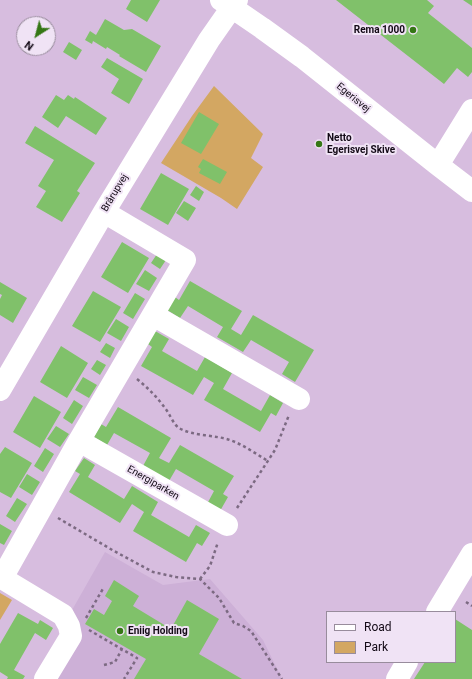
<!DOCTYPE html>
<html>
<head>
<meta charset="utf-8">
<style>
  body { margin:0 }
  #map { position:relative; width:472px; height:679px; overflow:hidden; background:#d7bddf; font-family:Roboto,sans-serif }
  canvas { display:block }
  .legend { position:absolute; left:326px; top:611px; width:130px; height:52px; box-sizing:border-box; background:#f0e3f5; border:1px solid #988c9c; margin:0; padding:5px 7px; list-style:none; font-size:12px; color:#130a16 }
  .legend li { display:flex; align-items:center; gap:8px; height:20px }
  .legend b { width:20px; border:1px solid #988c9c }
  .north { position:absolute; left:16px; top:16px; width:40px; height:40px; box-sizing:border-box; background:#f0e3f5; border:1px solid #988c9c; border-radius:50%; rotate:216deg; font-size:11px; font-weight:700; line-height:16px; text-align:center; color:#130a16 }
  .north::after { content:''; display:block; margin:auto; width:14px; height:18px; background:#357715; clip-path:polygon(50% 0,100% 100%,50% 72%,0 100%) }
</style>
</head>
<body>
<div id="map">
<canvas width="472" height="679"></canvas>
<ul class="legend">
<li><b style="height:5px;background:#fff"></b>Road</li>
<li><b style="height:11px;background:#d3a762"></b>Park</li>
</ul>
<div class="north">N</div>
</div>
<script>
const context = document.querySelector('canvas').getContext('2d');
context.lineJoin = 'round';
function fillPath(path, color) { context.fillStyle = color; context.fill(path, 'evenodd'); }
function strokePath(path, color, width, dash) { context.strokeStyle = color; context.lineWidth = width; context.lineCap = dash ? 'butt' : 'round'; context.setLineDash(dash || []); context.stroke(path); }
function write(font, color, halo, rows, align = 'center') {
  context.font = font + ' Roboto,sans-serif'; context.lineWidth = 4; context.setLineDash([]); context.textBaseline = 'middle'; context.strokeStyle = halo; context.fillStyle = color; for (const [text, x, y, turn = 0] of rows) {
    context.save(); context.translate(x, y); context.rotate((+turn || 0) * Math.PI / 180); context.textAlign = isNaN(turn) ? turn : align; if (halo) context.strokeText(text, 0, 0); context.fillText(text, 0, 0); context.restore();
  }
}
const built = new Path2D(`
  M105 552 163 585 210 579 263 640 282 679H40L63 626Z`);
const green = new Path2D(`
  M214 86 263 134 251 158 263 167 237 209 221 198 161 163 192 116Z
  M0 593 12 600 0 620Z`);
const building = new Path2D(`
  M131 0H160L147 22 126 9Z
  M336 0H427L434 6 428 13 472 48V72L468 77 457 68 444 84Z
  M463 0H472V6Z
  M105 19 124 30 132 29 161 46 146 72 119 56 120 55 107 47 106 49 93 41 92 44 85 40 90 31 96 35Z
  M69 42 82 50 76 60 63 52Z
  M107 58 143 79 129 104 111 93 119 79 101 67Z
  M56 95 64 100 68 95 74 99 75 97 107 118 96 135 66 116 58 128 42 117Z
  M199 112 219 124 201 154 181 143Z
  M35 126 95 163 77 191 80 193 62 222 36 207 46 191 38 186 54 160 25 143Z
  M203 159 227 172 220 184 199 173 201 169 198 167Z
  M161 173 189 189 168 225 140 209Z
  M196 186 204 192 199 201 190 195Z
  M184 201 196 208 188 221 176 213Z
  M122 242 149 258 128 293 101 277Z
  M157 254 166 260 160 269 151 263Z
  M145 270 157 278 149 291 136 284Z
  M190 281 242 311 231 329 241 335 253 315 314 350 295 382 282 374 289 362 251 340 243 352 217 337 223 327 188 306 180 318 167 310 175 297 179 300Z
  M0 282 27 298 13 323 0 315V299L2 295 0 294Z
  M93 291 121 307 100 342 72 326Z
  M135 293 145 299 133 319 123 313Z
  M116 319 129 327 121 341 107 333Z
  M155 331 169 339 162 351 197 371 205 357 232 373 223 389 261 411 270 395 283 403 276 416 271 413 260 432 204 400 214 383 204 377 193 395 141 366 152 347 148 344Z
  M106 343 115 348 110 358 100 352Z
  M61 346 88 363 67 398 40 382Z
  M97 360 106 365 100 375 91 369Z
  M83 377 97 385 89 398 75 390Z
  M34 396 61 412 40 448 13 432Z
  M74 400 83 406 72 424 63 418Z
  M118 407 171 438 159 458 169 463 180 445 234 476 223 494 228 497 220 511 207 504 214 491 176 469 169 481 143 466 150 453 114 433 107 445 94 437 101 424 106 427Z
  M56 426 69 434 60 447 47 439Z
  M5 447 32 463 11 498 0 492V454Z
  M45 448 54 454 43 472 34 466Z
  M84 458 95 465 88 477 124 499 132 486 158 502 151 515 189 537 196 525 210 533 202 546 197 543 186 562 133 531 144 512 132 504 120 523 69 492 80 474 75 471Z
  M27 474 40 482 32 495 19 487Z
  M17 498 27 504 15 522 6 516Z
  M0 524 12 531 4 545 0 543Z
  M114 580 139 596 133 606 171 629 187 600 219 619 199 654 242 679H134L146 659 85 624 94 609 104 615 112 601 105 596Z
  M18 613 38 624 40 620 53 628 46 640 35 633 14 670 25 676 23 679H7L8 677 0 672V644Z
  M455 619 472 630V679H414L425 662H455Z`);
const path = new Path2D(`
  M137 379C148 388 157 397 165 408 170 414 173 424 179 428 192 436 216 435 230 440 244 445 256 454 268 461
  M237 508 275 450 289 415
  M58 518 114 551 153 572 176 577 200 579 219 598 234 623 243 626 251 631 282 679
  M200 579 210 566 218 542
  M466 602 472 606
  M86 618 104 587
  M89 630 137 658 124 679
  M104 665 115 662 122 649`);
const minor = new Path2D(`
  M221 0 262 28 302 57 438 165 472 191
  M438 165 472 110
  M153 315 299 399
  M0 390 104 212 209 40 237 0
  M79 441 227 525
  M0 577 63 615 69 626 71 636 45 679
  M2 578 79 441 185 260 104 212
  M437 612 472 554
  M397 679 407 662`);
const markers = [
  [413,30,4,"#357715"],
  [319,144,4,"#357715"],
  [120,631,4,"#357715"]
];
const poiNames = [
  ["Rema 1000",405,30,"right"],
  ["Netto",327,138],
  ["Egerisvej Skive",327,150],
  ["Eniig Holding",128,631]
];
const streetNames = [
  ["Egerisvej",353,98,39],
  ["Brårupvej",115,193,-59],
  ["Energiparken",153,483,30]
];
fillPath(built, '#cdb0d7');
fillPath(green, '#d3a762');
fillPath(building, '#80c16a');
strokePath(path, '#7c6a82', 2.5, [3, 3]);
strokePath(minor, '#fff', 22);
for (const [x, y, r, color] of markers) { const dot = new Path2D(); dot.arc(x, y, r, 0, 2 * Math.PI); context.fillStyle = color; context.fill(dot); strokePath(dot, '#f0e3f5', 1.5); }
write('bold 10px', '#130a16', '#f0e3f5', poiNames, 'left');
write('10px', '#130a16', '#f0e3f5', streetNames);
</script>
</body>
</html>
